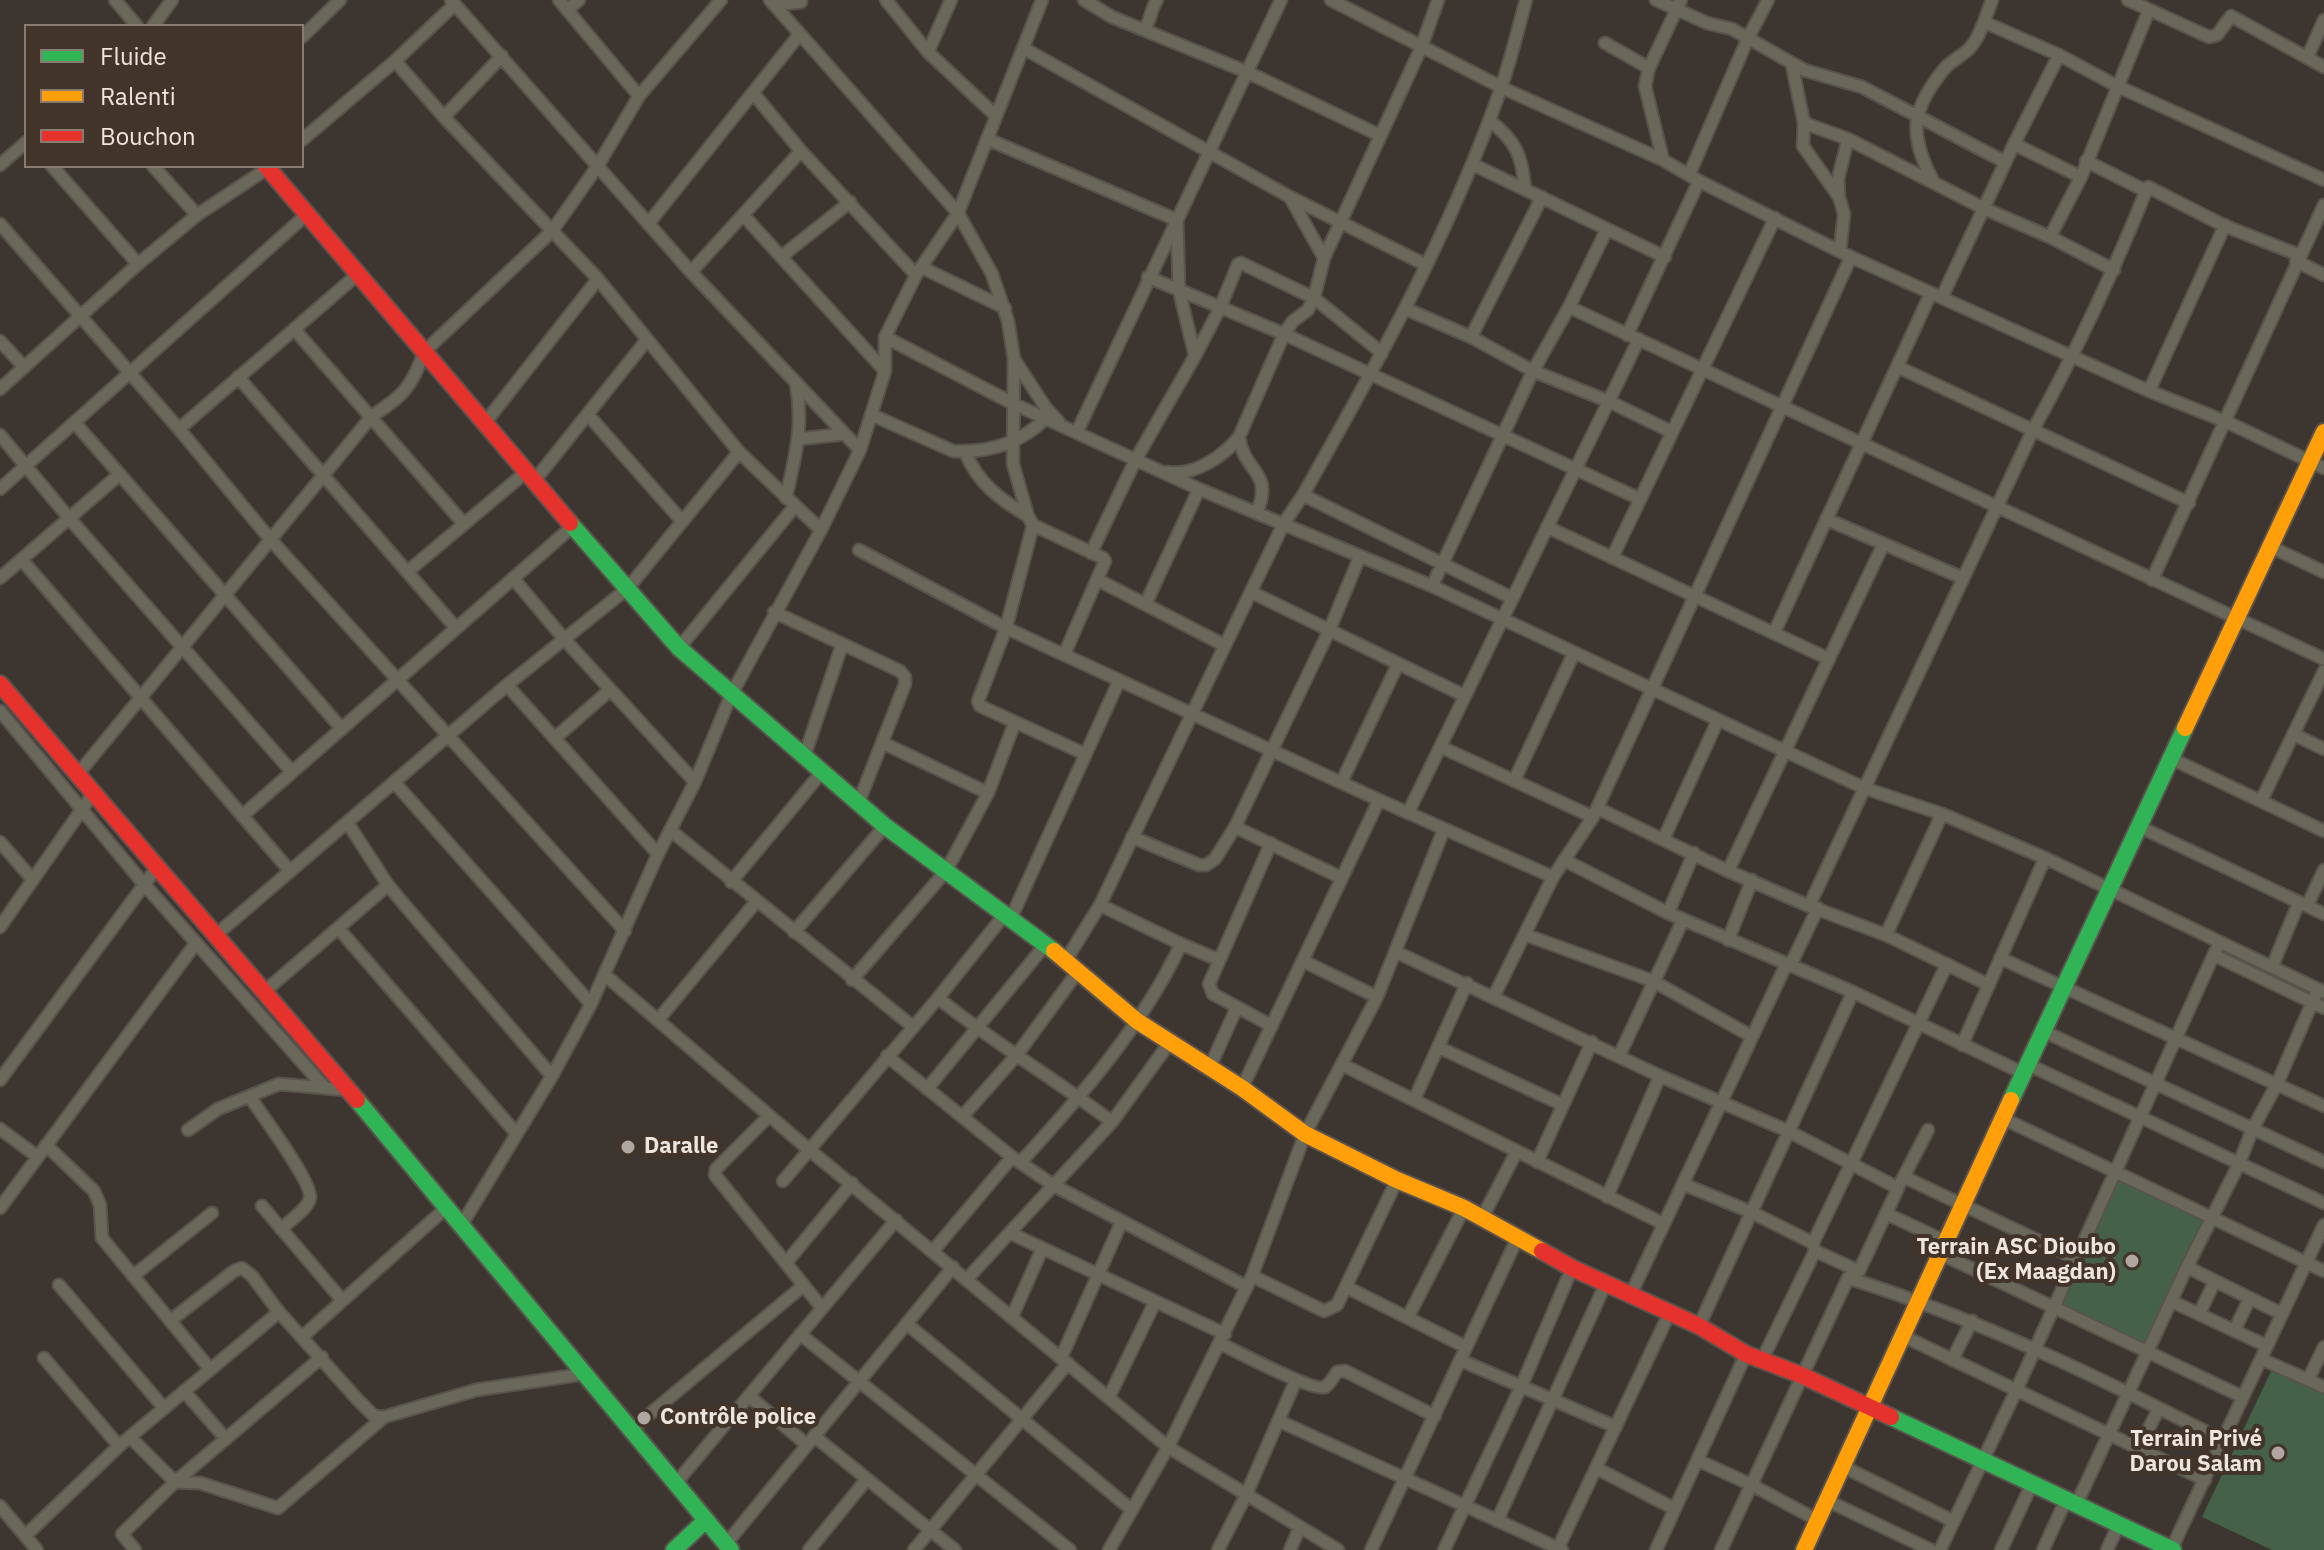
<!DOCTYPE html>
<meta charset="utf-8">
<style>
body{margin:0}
#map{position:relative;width:2324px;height:1550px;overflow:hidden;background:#3d3530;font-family:"IBM Plex Sans",sans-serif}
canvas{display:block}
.legend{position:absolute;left:24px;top:24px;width:280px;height:144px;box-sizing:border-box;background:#43342a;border:2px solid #887b72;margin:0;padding:10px 14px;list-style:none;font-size:24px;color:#efe5df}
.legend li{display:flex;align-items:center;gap:16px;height:40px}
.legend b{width:40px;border:2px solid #887b72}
</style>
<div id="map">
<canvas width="2324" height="1550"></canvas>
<ul class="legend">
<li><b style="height:10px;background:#30b455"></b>Fluide</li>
<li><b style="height:10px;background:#ff9f0a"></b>Ralenti</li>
<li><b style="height:10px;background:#e5322d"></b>Bouchon</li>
</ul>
</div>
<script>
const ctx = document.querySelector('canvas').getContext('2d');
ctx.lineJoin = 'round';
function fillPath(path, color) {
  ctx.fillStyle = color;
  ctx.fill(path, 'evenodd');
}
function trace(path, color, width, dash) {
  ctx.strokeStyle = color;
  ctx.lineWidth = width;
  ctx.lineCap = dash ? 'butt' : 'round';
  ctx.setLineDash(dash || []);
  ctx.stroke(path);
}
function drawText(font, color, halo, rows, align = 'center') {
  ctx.font = font + ' "IBM Plex Sans",sans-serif';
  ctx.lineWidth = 8;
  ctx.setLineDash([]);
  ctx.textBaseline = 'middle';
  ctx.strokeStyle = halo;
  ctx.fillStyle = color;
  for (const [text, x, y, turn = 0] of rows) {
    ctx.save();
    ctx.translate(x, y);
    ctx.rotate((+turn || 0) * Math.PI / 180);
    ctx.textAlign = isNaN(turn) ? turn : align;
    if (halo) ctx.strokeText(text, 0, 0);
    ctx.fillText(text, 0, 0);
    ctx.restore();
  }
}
const green = new Path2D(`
 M2118 1175 2206 1217 2146 1346 2058 1304Z
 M2274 1365 2324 1389V1550H2272L2202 1517Z`);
const street = new Path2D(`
 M115 0 137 26
 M451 0 691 272 860 450
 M559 0 639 96
 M770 0 958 213 992 274 1008 321 1014 359 1013 464 1028 516 1033 525 1103 558 1105 561 1064 655
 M886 0 928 52 996 116
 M1084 0 1112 17 1247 72 1379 135
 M1331 0 1507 90 1663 160 1699 181 1851 257 2149 391 2227 422 2324 468
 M1656 0 1707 23 1732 29 1804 70 1862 87 2005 162
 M2128 0 2209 37 2217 35 2231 16 2324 67
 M774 5 801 2
 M567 10 579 0
 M1984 22 1992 0
 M153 26 172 0
 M1144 29C1152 19 1150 10 1157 0
 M302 37 340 0
 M1605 43 1649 68
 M1023 48 1290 197 1426 265
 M928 52 951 0
 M2308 56 2324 20
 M395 61 444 117 598 279 739 452 821 530
 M1792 65 1804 123 1803 146 1839 197
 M754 94 801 151 916 275
 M444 117 502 56
 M1489 120C1516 141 1522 155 1525 189
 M1804 123 1848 139 1983 208 2050 237 2081 177 2149 10
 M987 139 1177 220 1179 290 1195 356 1136 459 1091 553
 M302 140 395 61 455 4
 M2014 144 2081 177
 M1663 160 1645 86 1649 68 1681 0
 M2086 161 2146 191 2148 187 2225 226 2299 255
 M1472 164 1665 257
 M0 165 26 142
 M52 166 138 264
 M153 166 197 215
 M1689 175 1748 38 1768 0
 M1933 181C1909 135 1910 110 1945 68 1953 59 1967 54 1973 44 1978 38 1981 29 1984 22L2059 55 2117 86 2324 180
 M1290 197 1324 258
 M744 216 885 371
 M0 224 179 429 270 539 625 931
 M648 224 799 35
 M2050 237 2114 270
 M1840 251 1844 214 1839 197 1838 179 1848 139
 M782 256 850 202
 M2296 261 2324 275
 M921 267 1005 308
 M691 272 801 151
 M1148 277 1284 334 1640 499
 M1942 297 2014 144 2059 55
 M1569 307 2324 659
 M1406 309 1471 337 1533 371 1608 401 1672 432
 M294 329 464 524
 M1627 335 1699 181
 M885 337 1014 404 1199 489 1432 586 1864 788 1942 814 2045 858 2324 992
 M1471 337 1542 197
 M0 341 24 367
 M1195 356 1220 308 1238 264 1241 263 1314 298 1382 353
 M1014 359 1046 408 1059 422
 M1898 367 2189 503
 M238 377 456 628
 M0 389 138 264 197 215 271 166
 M2149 391 2225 225
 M872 415 953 451C989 453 1020 444 1046 418
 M589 416 682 521
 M75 423 342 729
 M484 424 598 279
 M179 429 358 274
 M1077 432 1281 0
 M0 435 69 518 292 772
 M799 439 844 434
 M965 452C978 483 999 499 1028 516
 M1167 472C1193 477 1224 456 1239 437
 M535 480 646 341
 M0 489 306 215
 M1303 495 1512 598
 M786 498C795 456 804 427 796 384
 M1257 512C1274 471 1244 473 1239 437L1284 334 1293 321 1308 310 1314 298 1324 258 1421 48 1438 0
 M1826 519 1963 578
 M1033 525 1006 628 978 701 980 706 1085 754
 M1547 527 1829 659
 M2271 547 2324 572
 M859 550 1006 628 1379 800 1553 877
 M1612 558 1775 218
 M22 560 290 871
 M407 572 526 472
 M0 578 120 474
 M513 578 565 640 695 782
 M1098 580 1224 645
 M2152 580 2324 205
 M1432 586 1533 371 1569 307 1607 229
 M1251 592 1465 696
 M1146 603 1199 489
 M774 612 900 671 905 677V684L858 804
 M1774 633 1931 293
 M679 648 795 506
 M507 685 658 854
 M0 711 143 883 325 1088 346 1090
 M2293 734 2324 749
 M555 738 610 690
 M883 743 988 793
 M1441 747 1593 817
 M804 757 842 645
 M2172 759 2324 831
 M78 774 372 416C403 396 412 387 424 352L552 231 597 167 639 96 721 0
 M1342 781 1398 664
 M1514 781 1574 653
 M394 782 591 1004
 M2261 801 2324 671
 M1597 808 1728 871 1809 906 1886 935 1989 985
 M1408 813 1639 339
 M242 816 573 526
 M347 822 388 885 408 909 552 1076
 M1235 827 1342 878
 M2140 827 2324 914
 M670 830 912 1026
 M1132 837 1199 865H1206L1215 859 1235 827 1329 631 1360 556
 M1664 838 1718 720
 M0 842 33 880
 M1271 843 1209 984 1213 994 1272 1026
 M1564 860 1668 913 1853 992 2025 1074
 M1728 871 1883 545
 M731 882 821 773
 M1100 905 1181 944
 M1809 906 2033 430C2076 352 2113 273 2146 191
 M2307 906 2324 870
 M1668 913 1694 853
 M1011 918 1119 681
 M0 927 94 792
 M338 928 516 1133
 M794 932 885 826
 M217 934 507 685 628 588 739 452
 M1526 935 1653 981 1751 1036
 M1886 935 1942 814
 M1728 940 1752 880
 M1396 952 1660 1076 1788 1131 1898 1188 1859 1271 1848 1278 1721 1550
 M2214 955 2324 1008
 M2000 958 2324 1106
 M1066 960 1100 905 1284 523 1303 495C1377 364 1451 232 1501 88 1511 59 1518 29 1526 0
 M1303 961 1377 997
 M1790 966 1818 908
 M2272 967 2299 902
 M605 975 800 1142 1168 1447 1338 1550
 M852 980 946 871 988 793 1015 722
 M265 991 388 885
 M1494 996 1553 877 1593 817 1851 257
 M938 998C994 1043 1055 1079 1112 1122
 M658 1020 756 902
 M2043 1031 2324 1162
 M1962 1045 2045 858
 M1438 1047 1563 1105
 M887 1056 1012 1157 1053 1185 1247 1287
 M1619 1056 1683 920
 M1343 1065 1664 1224
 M2029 1065 2324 1203
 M1209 1069 1237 1007
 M0 1080 158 866
 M1242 1088 1379 800
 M927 1089 1046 944
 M250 1097C261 1114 313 1183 310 1198 308 1209 289 1221 281 1229
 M1414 1100 1467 983
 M769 1116 716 1169 715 1175 822 1308
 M962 1117 1016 1056 1079 970
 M2004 1119 2324 1271
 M0 1129 38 1157
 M188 1130 218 1109 279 1084 325 1088
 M46 1145 94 1191 100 1205 102 1238 210 1369
 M1537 1162 1592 1042
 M1020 1163C1081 1096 1142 1027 1181 944L1219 960
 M1904 1177 2075 1258
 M783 1181 938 998 1005 914
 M1901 1182 1928 1130
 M1683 1184 1751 1212 1813 1243 1815 1251 1859 1271
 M1607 1197 1660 1076
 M262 1206 342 1300
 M0 1208 196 943
 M1887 1214 1947 1242
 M1482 1218 1517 1151
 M462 1224 552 1076 591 1004 658 854 695 782 731 695 821 530 860 450 885 371V337L916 275 958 213 1042 0
 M1010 1233 1225 1334
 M1813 1243 1947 964
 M933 1251 1012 1157
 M1941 1254 2243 1397
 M786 1263 852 1183
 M2187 1267 2282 1314
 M133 1276 212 1213
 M1252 1276 1324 1311 1337 1305 1397 1180
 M1848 1278C1979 1319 2103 1379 2224 1441
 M966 1280 1112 1122 1170 1042
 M59 1285 164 1408
 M1346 1287 1466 1347
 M1630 1296 1786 965
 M2171 1301 2267 1346
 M2199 1314 2215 1281
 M1012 1317 1042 1249
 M1408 1317 1464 1208
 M170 1321 234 1271 242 1268 252 1276 279 1312 358 1400 374 1416 384 1417 476 1390 584 1374
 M907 1324 1132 1510
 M1699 1326 1853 992
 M2234 1331 2250 1298
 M800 1334 1070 1550
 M1903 1336 2205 1480
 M302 1337 447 1207
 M1221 1344C1236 1351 1313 1392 1325 1387 1329 1384 1334 1377 1337 1372L1345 1371 1435 1416
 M44 1358 119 1446
 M1061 1358 1122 1221
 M2261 1359 2324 1387
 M1460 1360 1616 1427
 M1762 1360 1815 1251
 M1952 1360 1972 1321
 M2308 1380 2324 1347
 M184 1391 226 1439
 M749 1396 807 1445
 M1109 1397 1155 1302
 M1279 1421 1562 1550
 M632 1429 804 1285
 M814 1436 955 1550
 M130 1437 175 1482 200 1483 278 1508 384 1417
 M2139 1448 2159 1408
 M1697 1460 1752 1485 1817 1520
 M1842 1466 1953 1521
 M1596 1468 1675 1509
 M676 1483 896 1220
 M1826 1500 1931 1550
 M2076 1505 2187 1267 2239 1164 2252 1130 2277 1084 2318 989
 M0 1506 37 1550
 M1497 1521 1606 1283
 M25 1536 119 1446 279 1312
 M726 1544 953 1267
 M1558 1548 1669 1314
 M135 1550 122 1534 175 1482 322 1357
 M809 1550 867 1479
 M914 1550 1068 1363
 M1109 1550 1168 1447 1252 1276 1305 1134 1377 997 1444 829
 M1218 1550 1246 1495 1296 1380
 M1290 1550 1299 1529
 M1371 1550 1517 1239
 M1444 1550 1521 1387 1572 1268
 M1656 1550 1746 1354
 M1940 1550 2016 1391 2219 943
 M2001 1550 2032 1484
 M2043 1550 2066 1500
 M2107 1550 2119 1524
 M2171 1550 2324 1225`);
const fast = new Path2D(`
 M570 523 679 648 885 826 1054 951
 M357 1100 731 1550
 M2011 1100 2185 728
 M1891 1417 2173 1550
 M674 1550 706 1520`);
const slow = new Path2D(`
 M2185 728 2324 432
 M1054 951 1137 1021 1242 1088 1305 1134 1397 1180 1464 1208 1542 1251
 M1804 1550 2011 1100`);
const jam = new Path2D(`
 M266 166 570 523
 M0 684 357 1100
 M1542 1251 1572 1268 1699 1326 1746 1354 1801 1375 1891 1417`);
const markers = [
 [628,1147,8,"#b1a7a2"],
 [2132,1261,8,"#b1a7a2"],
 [644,1418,8,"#b1a7a2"],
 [2278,1453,8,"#b1a7a2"]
];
const poiNames = [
 ["Daralle",644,1147],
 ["Terrain ASC Dioubo",2116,1248,"right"],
 ["(Ex Maagdan)",2116,1273,"right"],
 ["Contrôle police",660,1418],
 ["Terrain Privé",2262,1440,"right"],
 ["Darou Salam",2262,1465,"right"]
];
fillPath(green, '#456249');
trace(street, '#59524d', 15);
trace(fast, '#59524d', 20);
trace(slow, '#59524d', 20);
trace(jam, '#59524d', 20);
trace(street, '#6a685a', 11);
trace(fast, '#30b455', 16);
trace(slow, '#ff9f0a', 16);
trace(jam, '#e5322d', 16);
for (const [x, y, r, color] of markers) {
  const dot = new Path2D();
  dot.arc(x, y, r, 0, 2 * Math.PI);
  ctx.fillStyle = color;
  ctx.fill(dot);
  trace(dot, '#43342a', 3);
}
drawText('bold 22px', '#efe5df', '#43342a', poiNames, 'left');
</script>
